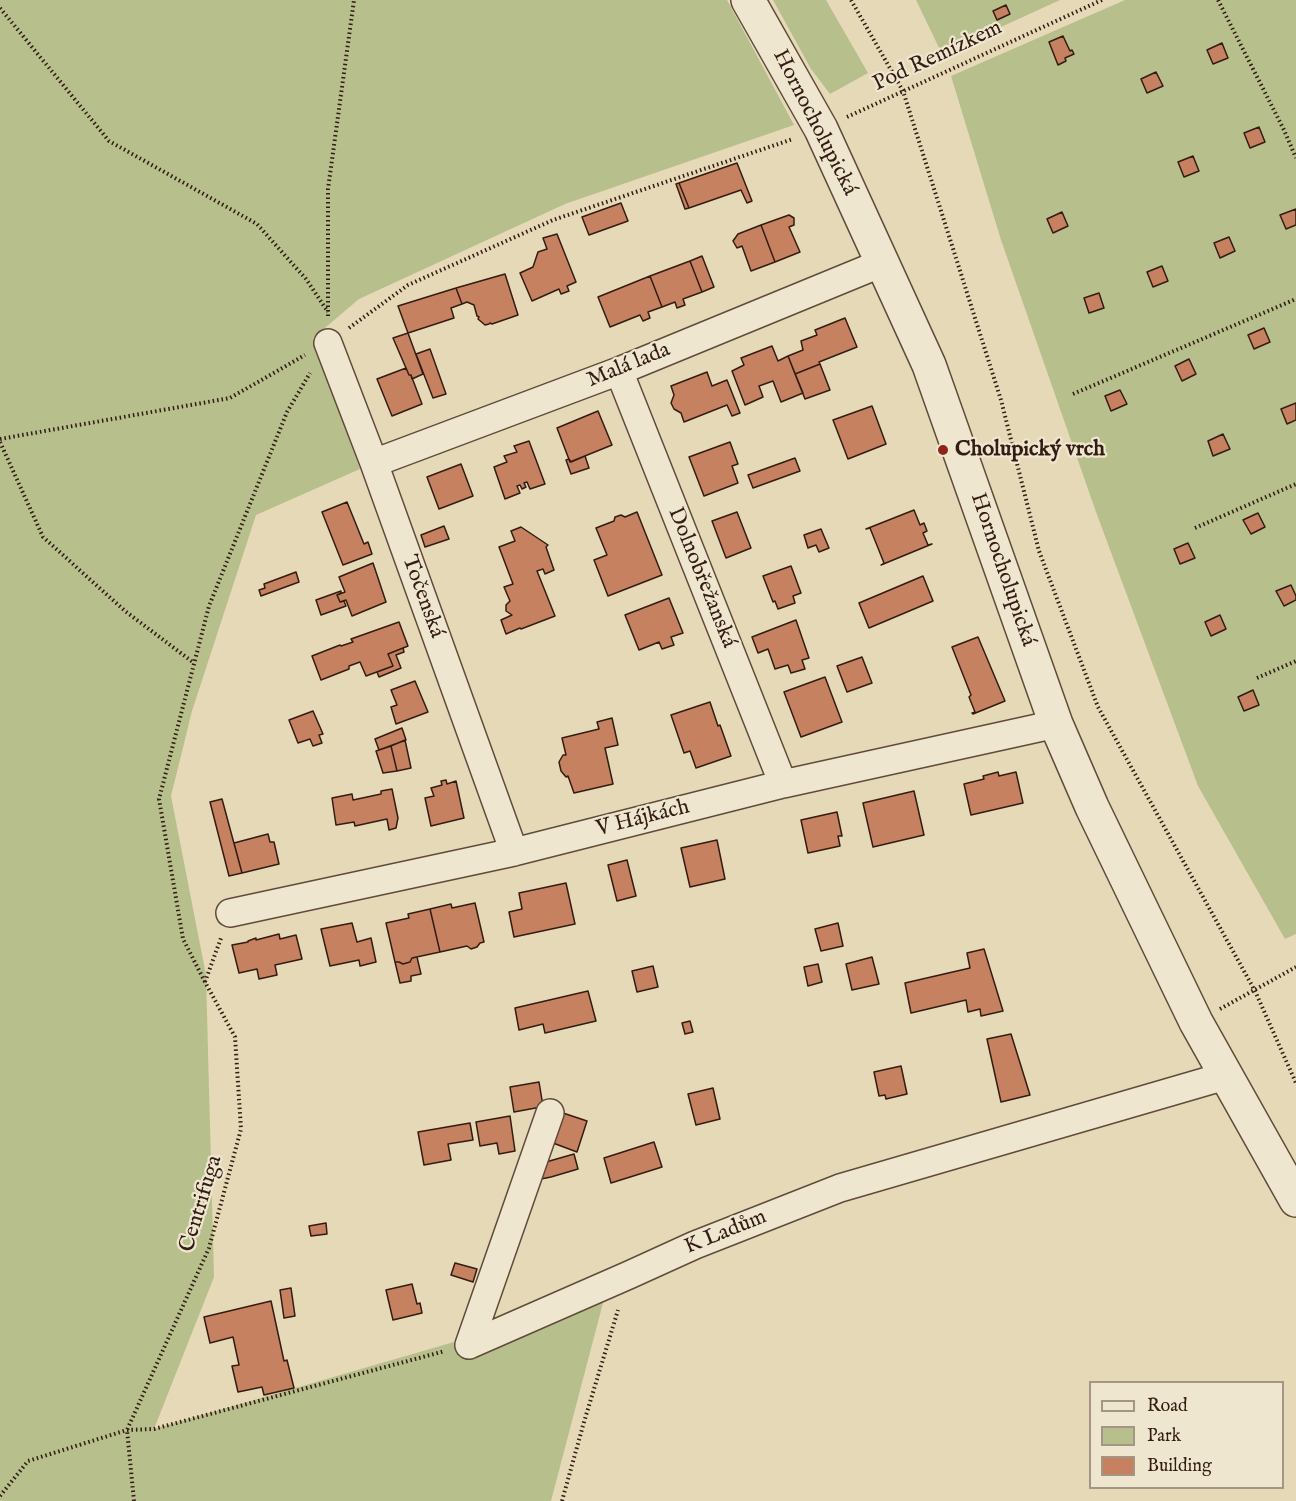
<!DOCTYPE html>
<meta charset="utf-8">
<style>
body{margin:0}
#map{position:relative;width:1296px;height:1501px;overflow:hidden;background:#e6d9b7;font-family:"IM FELL English",serif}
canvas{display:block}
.legend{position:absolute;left:1089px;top:1381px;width:195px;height:108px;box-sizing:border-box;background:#efe6d0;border:2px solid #a49584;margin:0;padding:8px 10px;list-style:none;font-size:18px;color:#331c12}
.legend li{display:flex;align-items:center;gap:12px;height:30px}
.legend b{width:30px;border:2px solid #a49584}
</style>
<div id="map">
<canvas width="1296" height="1501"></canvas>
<ul class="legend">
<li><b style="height:8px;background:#efe6d0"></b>Road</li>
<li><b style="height:16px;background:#b7bf8d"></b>Park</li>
<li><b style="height:16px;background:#c68160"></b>Building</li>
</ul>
</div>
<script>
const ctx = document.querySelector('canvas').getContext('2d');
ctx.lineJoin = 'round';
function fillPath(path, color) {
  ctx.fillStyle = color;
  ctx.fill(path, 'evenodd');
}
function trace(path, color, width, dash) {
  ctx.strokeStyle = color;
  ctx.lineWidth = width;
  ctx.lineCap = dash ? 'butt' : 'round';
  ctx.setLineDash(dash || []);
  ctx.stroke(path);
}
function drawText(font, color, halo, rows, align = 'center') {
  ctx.font = font + ' "IM FELL English",serif';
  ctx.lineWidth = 4.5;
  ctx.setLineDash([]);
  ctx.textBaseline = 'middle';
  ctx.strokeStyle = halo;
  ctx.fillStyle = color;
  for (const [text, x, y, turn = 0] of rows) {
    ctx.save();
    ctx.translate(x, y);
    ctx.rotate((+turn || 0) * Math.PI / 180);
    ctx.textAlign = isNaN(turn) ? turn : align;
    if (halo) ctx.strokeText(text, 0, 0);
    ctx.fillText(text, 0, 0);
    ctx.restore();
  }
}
const green = new Path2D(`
 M0 0H727L794 125 565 204 359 299 313 338 360 469 256 515 192 711 171 796 206 975 214 1277 154 1429 454 1342 465 1357 604 1299 551 1501H0Z
 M773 0H826L868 73 830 94 811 69Z
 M916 0H1060L942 54Z
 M1125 0H1296V934L1285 939 1198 786 1096 512 1001 240 951 76Z`);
const building = new Path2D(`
 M1006 5 1010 14 997 20 993 11Z
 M1063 36 1070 51 1072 50 1074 54 1065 58 1066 61 1058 65 1049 42Z
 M1222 43 1228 58 1213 64 1207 50Z
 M1156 72 1163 86 1147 93 1141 79Z
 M1259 127 1265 142 1250 148 1244 133Z
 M1193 156 1199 171 1184 177 1178 162Z
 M737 163 752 201 747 203 741 190 689 208 679 183Z
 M679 183 689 208 685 209 676 184Z
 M621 203 628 221 589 235 582 217Z
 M1296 209V225L1286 229 1280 215Z
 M1062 212 1068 226 1053 233 1047 219Z
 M789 215 794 218V225L789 227 800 252 775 262 761 225Z
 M761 225 775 262 751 271 742 246 737 248 733 241 738 234Z
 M557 234 576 282 567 286 569 291 561 294 559 289 532 301 520 273 533 267 538 252 547 249 543 238Z
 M1229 237 1235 251 1220 258 1214 243Z
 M702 256 714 287 702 292 690 261Z
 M690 261 702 292 683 299 685 305 677 308 675 302 662 307 650 276Z
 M1162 266 1168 281 1153 287 1147 272Z
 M505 274 518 315 492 324 490 323 489 324 485 325 478 319 479 317 477 316 474 305 467 302 462 304 456 288Z
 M650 276 662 307 648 312 650 318 643 321 640 315 610 327 598 297Z
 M456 288 462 304 451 308 454 318 408 333 398 306Z
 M1099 293 1104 308 1089 313 1084 298Z
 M845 318 857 347 819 362 820 364 795 374 788 356 803 350 801 341 817 335 815 330Z
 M1264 328 1270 342 1254 349 1248 335Z
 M408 333 423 374 412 379 411 375H409L393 338Z
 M772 346 778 361 788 356 803 393 781 402 773 381 759 386 763 397 745 405 732 371 744 365 741 358Z
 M430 349 446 394 433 398 416 354Z
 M1189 359 1196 374 1182 381 1175 366Z
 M820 364 830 390 805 399 795 374Z
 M406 368 409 375H411L422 404 392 416 377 379Z
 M707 372 712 386 727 380 740 413 732 416 727 405 684 422 681 413 674 409 671 403 674 395 671 386Z
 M1120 390 1127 404 1111 411 1105 396Z
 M1296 403V420L1287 424 1281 409Z
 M872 406 886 444 848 459 833 420Z
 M598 411 612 445 570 462 557 428Z
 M1223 434 1230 449 1213 456 1208 441Z
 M529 441 545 484 530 489 527 482 524 483 526 487 522 489 520 485 517 486 520 493 505 499 494 467 507 462 504 456 517 452 514 446Z
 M730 442 738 464 732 466 738 483 704 496 689 457Z
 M585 456 589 468 571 474 566 460 569 459 571 462Z
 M795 458 800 471 753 488 748 475Z
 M461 464 473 496 439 509 427 477Z
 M347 502 364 544 368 542 372 554 343 565 322 512Z
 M914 510 920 525 924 523 927 531 923 533 928 545 932 544 881 565 884 563 870 528 866 529Z
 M637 512 662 575 608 596 594 560 607 555 596 528 614 521 615 517 621 515 625 517Z
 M737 512 751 548 726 558 712 521Z
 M1258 513 1265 527 1251 534 1243 520Z
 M444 526 449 539 425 547 421 535Z
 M521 527 548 545 546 547 554 570 545 574 543 569 537 571 555 616 521 629 520 628 506 634 501 620 512 615 506 611V605L510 601 504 587 513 584 499 547 515 541 511 531Z
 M821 529 829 548 819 552 816 545 808 548 804 535Z
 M1188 543 1195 558 1180 564 1174 549Z
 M373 563 386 602 352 616 346 600 340 602 337 595 345 592 339 577Z
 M791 566 801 593 793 596 795 603 778 609 775 601 773 602 763 576Z
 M296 572 299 582 261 596 259 590 265 588 264 584Z
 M923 576 933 601 869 628 859 603Z
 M1291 585 1296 596V600L1284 606 1276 591Z
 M341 591V593L337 595 340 602 344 601 346 606 321 615 316 600Z
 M669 598 683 633 671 637 674 645 662 649 659 642 639 650 625 615Z
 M1220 615 1226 629 1211 636 1205 622Z
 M796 620 809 658 802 660 805 669 791 673 788 665 775 669 768 649 758 653 752 637Z
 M399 622 408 646 388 654 393 666 366 676 360 662 349 666V669L321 680 312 656 340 645 341 646 353 642 351 639Z
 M978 637 1005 701 973 714 972 713 975 712 969 697 971 695 952 647Z
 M403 648 404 652 396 655 401 668 379 677 377 672 393 666 388 654Z
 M862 657 872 683 847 692 837 666Z
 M825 677 842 722 801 737 784 692Z
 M415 681 428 712 396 724 391 707 397 705 391 690Z
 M1253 690 1259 705 1244 711 1238 697Z
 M710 702 718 726 720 725 731 756 696 768 690 751 684 753 671 715Z
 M313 711 323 734 319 735 322 743 313 746 310 739 298 743 289 720Z
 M612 718 618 745 605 748 613 784 574 793 568 776 566 777 561 771 559 762 563 755H566L562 738 599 729 597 722Z
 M402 728 406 740 379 750 375 739Z
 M405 740 411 768 397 771 391 746Z
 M391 746 397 771 383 773 376 751Z
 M998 772 999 776 1016 772 1023 803 971 815 964 784 984 779 983 776Z
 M446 780 447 784 456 781 464 818 431 826 425 798 434 796 431 788 442 785 441 781Z
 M392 789 398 818 396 828 389 830 387 819 355 826 354 822 336 825 332 798 352 794 353 800 381 794V791Z
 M914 791 924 835 873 847 863 803Z
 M222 799 242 873 229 876 210 802Z
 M837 812 842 836H838L840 846 808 853 801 820Z
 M268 834 270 842H274L279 864 242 873 234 843Z
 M717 840 725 879 690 887 681 848Z
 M627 860 636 896 617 901 608 865Z
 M566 883 575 924 514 937 509 912 522 909 519 893Z
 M475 903 484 942 480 943 477 947 471 949 467 946 440 952 430 909 451 904 452 908Z
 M430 909 440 952 412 958 410 962 403 964 399 962H395L386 923 409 918 408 914Z
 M352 923 357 942 371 938 376 962 360 966 359 960 330 966 321 929Z
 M838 923 843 946 821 951 815 929Z
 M279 934 280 939 296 935 302 959 275 965 277 975 259 979 257 969 239 973 232 945 248 942V941L256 938V940Z
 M984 949 1003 1011 981 1016 980 1009 968 1012 966 1000 911 1013 905 983 970 968 967 953Z
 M417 957 421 974 411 976V981L400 983 395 962H399L403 964 410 962 412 958Z
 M872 957 879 984 852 990 846 964Z
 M818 964 822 982 808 986 804 967Z
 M653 966 658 987 637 992 632 971Z
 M588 991 596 1021 545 1033 543 1024 519 1030 515 1008Z
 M690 1021 693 1032 685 1034 682 1023Z
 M1011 1034 1030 1095 1001 1102 987 1039Z
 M901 1066 907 1094 886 1099 885 1095 879 1096 874 1072Z
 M539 1082 542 1100 541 1107 514 1112 510 1087Z
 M713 1088 720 1119 696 1125 688 1094Z
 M563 1113 587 1121 577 1152 553 1143Z
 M510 1116 515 1151 499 1154 497 1143 480 1146 476 1122Z
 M470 1123 473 1140 448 1144 451 1160 424 1165 418 1132Z
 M654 1142 662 1167 611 1183 604 1158Z
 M574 1154 578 1169 551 1177 541 1179 546 1162Z
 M326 1223 327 1234 311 1236 309 1226Z
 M455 1263 477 1269 473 1282 451 1275Z
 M412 1284 417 1304 420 1303 422 1313 393 1320 386 1290Z
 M291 1288 295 1316 284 1318 280 1290Z
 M271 1301 284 1361 287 1360 294 1388 264 1395 262 1387 238 1392 232 1366 239 1365 233 1337 210 1343 204 1317Z`);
const path = new Path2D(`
 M851 0 903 91 1001 400 1039 551 1098 707 1255 991 1296 1083
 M1218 0 1284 130 1296 158
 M0 8 109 141 257 224 306 279 328 312
 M847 117 1102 0
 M328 316V189L354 0
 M349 328 408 285 553 220 793 139
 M1073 394 1296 299
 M0 439 230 398 305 355
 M0 442 43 537 125 611 194 663
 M1195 528 1296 484
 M1257 678 1296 661
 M205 982 183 939 159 799 209 606 287 412 310 373
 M1220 1009 1296 967
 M0 1496 28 1461 127 1430 154 1429 445 1351
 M134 1501 127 1430 209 1248 241 1129 235 1037 205 982 221 938
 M562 1501 584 1422 618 1310`);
const minor = new Path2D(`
 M328 343 374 463 514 852
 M619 371 783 784
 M374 463 619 371 882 263
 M230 913 514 852 783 784 1056 724
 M469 1345 629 1275 695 1245 840 1188 1225 1076
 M469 1345 550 1113`);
const tertiary = new Path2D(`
 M748 0 821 129 929 365 1056 724 1092 807 1196 1022 1296 1200`);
const markers = [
 [943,450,6,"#8f2418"]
];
const streetNames = [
 ["Pod Remízkem",938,57,-25],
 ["Hornocholupická",814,123,63],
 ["Malá lada",629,366,-22],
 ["Hornocholupická",1002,570,71],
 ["Dolnobřežanská",701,578,68],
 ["Točenská",422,597,70],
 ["V Hájkách",643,819,-14],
 ["Centrifuga",202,1204,-73],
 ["K Ladům",726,1233,-22]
];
const poiNames = [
 ["Cholupický vrch",955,450]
];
fillPath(green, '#b7bf8d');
fillPath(building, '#c68160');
trace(building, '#331c12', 1.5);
trace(minor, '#604b3b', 30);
trace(tertiary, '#604b3b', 36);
trace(path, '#331c12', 4, [1.5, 3]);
trace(minor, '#efe6d0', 27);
trace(tertiary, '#efe6d0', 33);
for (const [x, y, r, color] of markers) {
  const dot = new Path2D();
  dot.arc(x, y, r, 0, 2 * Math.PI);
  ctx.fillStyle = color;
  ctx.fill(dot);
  trace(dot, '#efe6d0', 2);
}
drawText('22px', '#331c12', '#efe6d0', streetNames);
drawText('bold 22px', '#331c12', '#efe6d0', poiNames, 'left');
</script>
